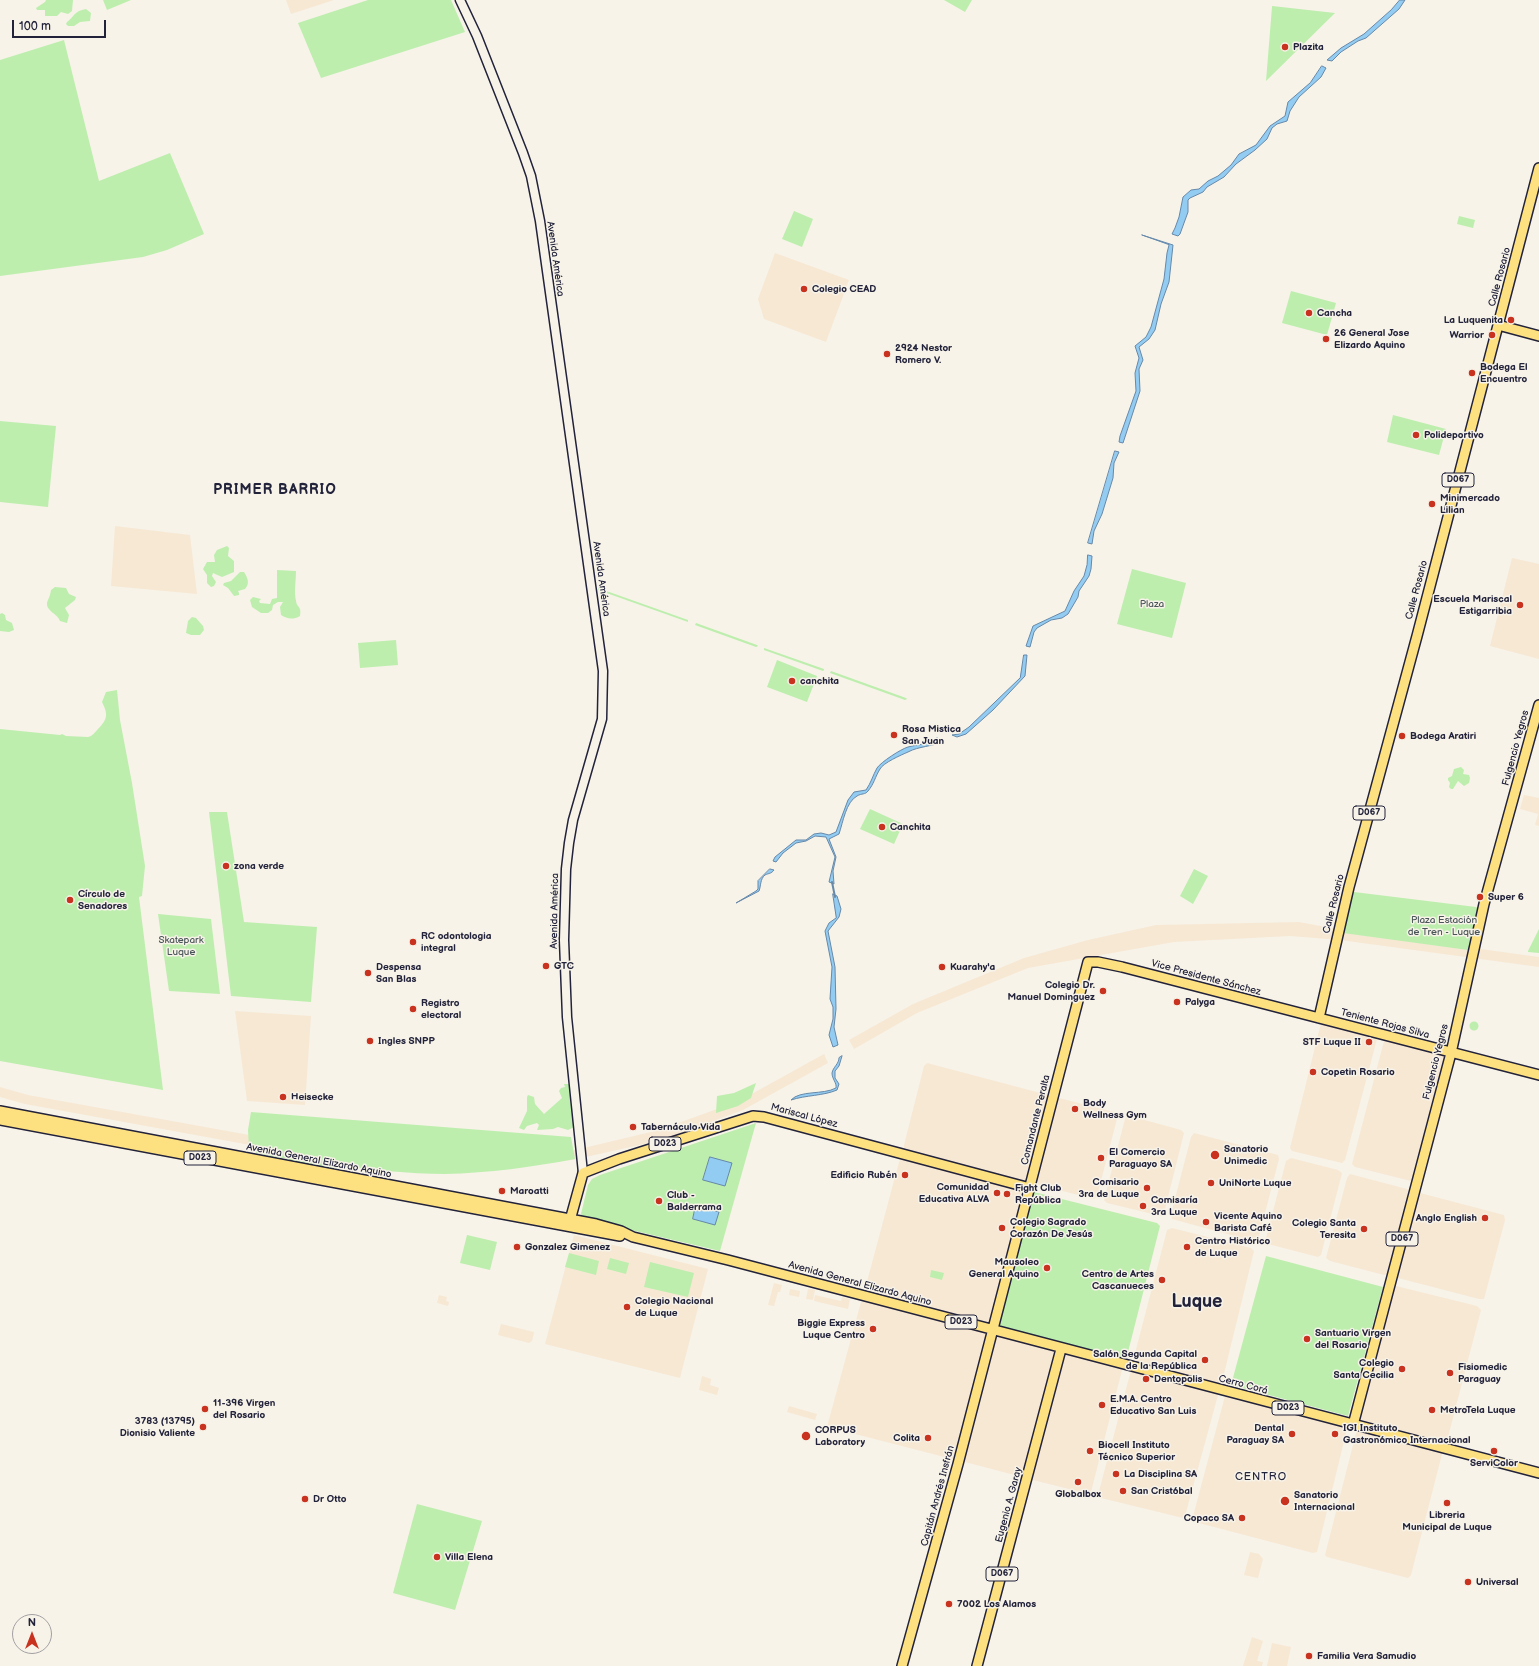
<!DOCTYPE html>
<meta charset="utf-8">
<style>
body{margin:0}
#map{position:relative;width:1539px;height:1666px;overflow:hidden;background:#f7f3e8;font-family:"Balsamiq Sans",sans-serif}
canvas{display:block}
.north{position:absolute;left:12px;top:1614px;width:40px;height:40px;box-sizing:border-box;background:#f7f3e8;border:1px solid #a29fa3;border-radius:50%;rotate:0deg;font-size:11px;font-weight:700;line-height:16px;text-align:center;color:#22223b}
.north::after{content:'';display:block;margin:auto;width:14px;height:18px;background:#c8321e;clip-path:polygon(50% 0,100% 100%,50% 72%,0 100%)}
.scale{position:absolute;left:12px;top:20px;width:94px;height:18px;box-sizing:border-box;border:2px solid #22223b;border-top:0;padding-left:5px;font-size:12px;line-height:14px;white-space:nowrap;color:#22223b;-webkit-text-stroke:3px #f7f3e8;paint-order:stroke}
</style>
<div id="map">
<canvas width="1539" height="1666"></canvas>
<div class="north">N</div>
<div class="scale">100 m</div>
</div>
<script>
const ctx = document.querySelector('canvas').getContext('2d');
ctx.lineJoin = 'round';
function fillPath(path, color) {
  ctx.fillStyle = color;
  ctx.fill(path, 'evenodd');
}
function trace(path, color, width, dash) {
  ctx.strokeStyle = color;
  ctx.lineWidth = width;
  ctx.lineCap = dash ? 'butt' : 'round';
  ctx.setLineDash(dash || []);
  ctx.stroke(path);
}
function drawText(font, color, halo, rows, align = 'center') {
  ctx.font = font + ' "Balsamiq Sans",sans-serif';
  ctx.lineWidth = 3;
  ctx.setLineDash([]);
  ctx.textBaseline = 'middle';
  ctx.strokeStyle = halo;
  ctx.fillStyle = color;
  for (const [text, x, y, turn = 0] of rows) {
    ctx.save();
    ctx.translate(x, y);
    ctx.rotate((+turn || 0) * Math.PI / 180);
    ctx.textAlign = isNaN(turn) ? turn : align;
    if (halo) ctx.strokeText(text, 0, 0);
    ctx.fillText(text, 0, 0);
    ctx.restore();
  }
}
const built = new Path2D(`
 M286 0H334L291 14Z
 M775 253 849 280 826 342 764 319 758 299Z
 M115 526 190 535 197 594 111 586Z
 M1512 558 1539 564V659L1490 646Z
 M1524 795 1539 798V826L1535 825 1538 814 1520 809Z
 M1299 922 1342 930 1539 957V967L1340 940 1290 936 1174 942 1028 968 917 1013 854 1049 849 1040 913 1004 1024 958 1088 940 1156 925Z
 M235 1011 311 1016 305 1105 247 1101Z
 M1325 1024 1374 1037 1377 1039 1345 1160 1342 1163 1292 1151 1290 1148 1320 1027 1321 1025Z
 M1384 1041H1388L1443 1055 1446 1058 1413 1180 1411 1181 1355 1167 1352 1164Z
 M824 1054 828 1063 743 1110 662 1140 572 1160 503 1167 349 1163 25 1104 0 1097V1087L28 1095 349 1153 571 1151 659 1130 739 1101Z
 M927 1063 1048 1095 1049 1097 1027 1180 1024 1181 904 1148V1145L924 1066Z
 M1059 1098 1114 1112 1118 1115 1097 1196 1094 1199 1039 1185 1036 1182 1057 1099Z
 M1130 1116 1181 1130 1184 1133 1164 1213 1161 1216 1107 1203 1104 1200 1125 1119 1126 1117Z
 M1194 1133 1278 1155 1279 1159 1258 1240 1253 1241 1172 1219 1171 1214 1191 1137Z
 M902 1158 1025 1191 990 1324 866 1292 865 1289 899 1162Z
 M1291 1158 1338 1170 1342 1173 1321 1255 1318 1257 1268 1244 1265 1242 1286 1161Z
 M1350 1174 1407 1189 1410 1192 1389 1274 1384 1275 1330 1261 1326 1258 1347 1178Z
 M1420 1193 1504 1215 1505 1220 1484 1299H1479L1398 1278 1397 1276 1418 1194Z
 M1172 1228 1251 1248 1254 1251 1222 1382 1219 1385 1134 1363 1133 1361 1167 1230Z
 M574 1235 708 1269 680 1378 545 1344Z
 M774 1283 782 1285 780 1292H778L774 1306 768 1305Z
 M1396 1286 1477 1306 1481 1310 1447 1441 1444 1444 1360 1422 1359 1420 1393 1289Z
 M790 1289 800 1291 799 1297 789 1295Z
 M808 1289 815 1290 813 1300 806 1299Z
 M439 1295 447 1297 446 1301 449 1302 448 1306 437 1303Z
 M815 1295 841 1301 842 1297 850 1299 848 1309 814 1301Z
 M866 1300 985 1332 988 1335 955 1458 952 1459 828 1427V1423L861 1302Z
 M501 1324 534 1332 532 1341 529 1343 498 1335Z
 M995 1336H999L1053 1350 1056 1354 1025 1474 1022 1477 965 1462 963 1460Z
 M1065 1353 1119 1367 1122 1370 1091 1492 1089 1494 1033 1480 1031 1478Z
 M1134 1371 1214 1392 1218 1395 1185 1516 1183 1518 1101 1498 1098 1495 1130 1374 1131 1372Z
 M702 1376 711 1379 710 1385 719 1388 717 1395 699 1390Z
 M1225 1396 1345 1426 1347 1429 1317 1552 1313 1553 1195 1522 1192 1520Z
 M789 1406 817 1414 815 1420 787 1412Z
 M1358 1430 1442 1452V1454L1411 1575 1408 1578 1327 1557 1325 1555 1356 1433Z
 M1250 1552 1259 1554 1263 1559 1258 1578 1244 1575Z
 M1252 1637 1263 1641 1257 1661 1263 1662 1262 1666H1243Z
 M1272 1643 1291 1647 1287 1666H1267Z`);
const green = new Path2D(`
 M46 0H73L72 11 68 14 61 12 57 16H45V10H37L36 8 45 2Z
 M103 0H131L107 10Z
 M368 0H451L465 32 321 78 298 23Z
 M944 0H972L965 12Z
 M1272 6 1335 13 1266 81 1272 7Z
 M86 9 91 13 90 21 80 22 74 26H68L66 24 67 22C75 16 74 11 86 9Z
 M64 40 99 181 170 153 204 234 167 250 143 257 0 276V60Z
 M794 211 813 219 802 247 782 239Z
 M1459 216 1475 220 1473 228 1457 224Z
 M1291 291 1336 303 1327 335 1282 323Z
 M1393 415 1446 429 1439 455 1387 442Z
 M0 421 56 426 48 507 0 502Z
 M227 546 229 548 228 556 234 561V572L222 577 213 573 212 576 216 582 214 586 211 587 207 583V575L203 569 207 562H215L214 555 217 550Z
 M1132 569 1186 583 1172 638 1117 624Z
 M277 570 296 571C296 580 294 592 296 601 297 608 302 606 300 616 293 620 287 619 281 615L280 607 283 602H278L273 605 272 610 268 613H261L252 607 250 600 253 597 261 599 259 601 260 603 270 604 272 599 277 598Z
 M240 572H244C248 578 250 584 245 589L238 591 239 593V595L234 596 228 588 223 585 224 583 231 581Z
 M55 587 66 588 69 594 76 597 75 600 65 608 69 615 67 623 60 621C58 614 46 611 47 603 48 599 50 597 51 590Z
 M598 588 688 620V622L598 590Z
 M2 613 5 615 6 620 12 623 14 630 9 632 0 631V614Z
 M192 617 196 618 203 626 204 630 200 635H191L186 633 188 621Z
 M696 623 757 645 758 646 756 647 695 625Z
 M396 640 398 665 360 668 358 643Z
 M764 648 824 669V670L823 671 764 650Z
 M777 660 817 676 807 702 767 687Z
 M831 671 906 698 907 699 905 700 830 673Z
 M117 690 120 720 132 783 145 866 142 896 139 897 163 1090 0 1061V729L60 735 62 734 66 736 88 737C93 736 95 732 98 729 108 719 108 714 102 702L106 692Z
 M1461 767 1464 770 1463 774 1469 775 1470 778 1469 783 1464 786 1458 781 1453 789H1451L1449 787 1450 783 1448 780V778L1452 776 1454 769Z
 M870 809 903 824 894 844 860 829Z
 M209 812H227L244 922 317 927 311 1002 231 996Z
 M1194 869 1208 876 1193 904 1180 896Z
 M1354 892 1476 907 1479 909V912L1470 946 1468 950 1343 933 1344 930H1342L1352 894Z
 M158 914 211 919 220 994 169 991Z
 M1539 929V953L1528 952V951Z
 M1469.5 1026a4.5 4.5 0 1 1 9 0a4.5 4.5 0 1 1-9 0Z
 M756 1083 751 1098 738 1106 716 1113 717 1096 734 1093Z
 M564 1084H570L576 1126 568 1130 558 1127 553 1129 537 1130 539 1125 537 1123 527 1126 524 1130 519 1128 527 1111V1097L528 1095 534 1097 535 1104 544 1114 562 1098 559 1091 561 1088 565 1087Z
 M251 1112 571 1137 575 1159C532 1167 489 1173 445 1174 408 1174 372 1169 335 1166L338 1171 290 1163 285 1158H283L279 1162 271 1156 256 1153V1149L249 1148 248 1130Z
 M756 1123 720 1251 580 1218 588 1185 592 1179 600 1175Z
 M1034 1192 1157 1223 1160 1226 1127 1356 1123 1360 999 1327 1033 1193Z
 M467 1235 497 1242 490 1270 460 1263Z
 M569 1253 599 1261 596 1275 565 1267Z
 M1266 1256 1383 1287 1348 1416 1231 1385Z
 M610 1258 629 1263 626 1274 607 1269Z
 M650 1262 694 1273 688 1297 644 1287Z
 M931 1270 944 1273 942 1280 930 1277Z
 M417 1504 482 1521 455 1610 393 1593Z`);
const water = new Path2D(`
 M1400 0H1405L1399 9 1366 38 1358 41 1341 52 1332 61 1327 60 1341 48 1364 34 1391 10Z
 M1322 66 1326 68 1321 77 1299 97 1290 111 1287 121 1277 124 1272 128 1267 139 1255 150 1236 164 1224 177 1207 187 1203 192 1190 198 1188 200V212L1180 234 1178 236 1172 234 1175 228 1179 217 1183 197 1191 190 1199 189 1208 181 1218 176 1231 165 1239 154 1256 145 1270 126 1285 116 1288 102 1310 83Z
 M1142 235 1173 245 1169 282 1161 304 1155 330 1149 339 1139 347 1143 360 1139 369 1140 391 1123 443 1119 442 1120 436 1136 391 1135 373 1139 358 1135 346 1146 337 1151 327 1164 279 1167 253 1169 245Z
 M1115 451 1119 452 1114 463 1113 478 1102 514 1094 531 1092 544 1088 543Z
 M1088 555 1092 556 1091 569 1089 576 1079 591 1078 597 1068 614 1062 618 1051 620 1037 628 1034 632 1030 647 1026 646 1033 626 1065 611 1074 591 1084 576 1087 565Z
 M1024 655H1027L1025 676 993 710 966 734 957 737 952 735 959 734 969 727 1020 678Z
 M937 738 943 741C932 747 919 746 908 752 901 755 883 763 880 769 875 777 874 784 868 791 865 795 862 793 857 796 846 802 843 822 839 834L829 839 836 857 833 871 834 884 829 882 835 857 826 837 815 836 806 841 796 843 783 853 776 862 773 861 775 857 796 840H806L814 834 821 833 829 835 836 832 848 800 854 792 866 790C871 783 873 775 877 768 881 762 901 749 908 747 920 744 926 745 937 738Z
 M770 869 774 870C771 874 769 873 765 875 760 879 761 886 759 891L736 903 756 891 758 889V881Z
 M833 894 837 896 841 909 839 917 828 931 835 967 836 1009 834 1027 838 1045 833 1047 829 1035 833 1019V1007L830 999 832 967 825 931 829 923 836 918Z
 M842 1056 839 1066 835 1071V1078L839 1084 837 1090C823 1096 806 1095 791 1100 800 1090 823 1095 836 1088 837 1083 832 1079 832 1073 833 1067 839 1064 839 1058Z
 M710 1157 732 1163 725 1186 703 1180Z
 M696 1205 719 1212 715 1225 693 1219Z`);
const stream = new Path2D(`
 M832 882 835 897`);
const secondary = new Path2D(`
 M460 0 477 36 523 153 531 176 540 221 603 671 602 719 573 820 569 843 566 869 564 940 567 1017 583 1173`);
const primary = new Path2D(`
 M1498 325 1539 336
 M1319 1018 1349 887 1417 636 1539 168
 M0 1111 596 1224 621 1231 633 1237 728 1260 1539 1473
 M0 1120 620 1236
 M569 1224 583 1173 619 1159 753 1116 764 1117 1030 1188
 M1353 1425 1451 1053 1484 904 1539 705
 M902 1666 958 1464 1088 962H1098L1122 967 1539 1075
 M977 1666 1061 1349`);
const markers = [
 [1285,47,4,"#c8321e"],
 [804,289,4,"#c8321e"],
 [1309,313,4,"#c8321e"],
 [1511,320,4,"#c8321e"],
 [1492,335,4,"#c8321e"],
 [1326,339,4,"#c8321e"],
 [887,354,4,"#c8321e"],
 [1472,373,4,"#c8321e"],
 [1416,435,4,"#c8321e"],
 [1432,504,4,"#c8321e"],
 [1520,605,4,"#c8321e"],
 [792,681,4,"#c8321e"],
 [894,735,4,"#c8321e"],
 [1402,736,4,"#c8321e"],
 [882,827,4,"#c8321e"],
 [226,866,4,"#c8321e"],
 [1480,897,4,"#c8321e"],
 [70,900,4,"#c8321e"],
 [413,942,4,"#c8321e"],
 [546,966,4,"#c8321e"],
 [942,967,4,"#c8321e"],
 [368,973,4,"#c8321e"],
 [1103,991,4,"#c8321e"],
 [1177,1002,4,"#c8321e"],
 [413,1009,4,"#c8321e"],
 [370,1041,4,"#c8321e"],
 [1369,1042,4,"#c8321e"],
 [1313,1072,4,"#c8321e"],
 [283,1097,4,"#c8321e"],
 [1075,1109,4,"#c8321e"],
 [633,1127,4,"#c8321e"],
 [1215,1155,5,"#c8321e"],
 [1101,1158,4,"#c8321e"],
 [905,1175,4,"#c8321e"],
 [1211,1183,4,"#c8321e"],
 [1147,1188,4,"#c8321e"],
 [502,1191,4,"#c8321e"],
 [997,1193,4,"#c8321e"],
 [1007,1194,4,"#c8321e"],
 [659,1201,4,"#c8321e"],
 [1143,1206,4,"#c8321e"],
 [1485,1218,4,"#c8321e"],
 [1206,1222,4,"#c8321e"],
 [1002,1228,4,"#c8321e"],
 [1364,1229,4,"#c8321e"],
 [517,1247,4,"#c8321e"],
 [1187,1247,4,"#c8321e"],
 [1047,1268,4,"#c8321e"],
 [1162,1280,4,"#c8321e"],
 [627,1307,4,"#c8321e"],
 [873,1329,4,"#c8321e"],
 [1307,1339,4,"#c8321e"],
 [1205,1360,4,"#c8321e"],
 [1402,1369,4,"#c8321e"],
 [1450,1373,4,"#c8321e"],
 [1146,1379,4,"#c8321e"],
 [1102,1405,4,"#c8321e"],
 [205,1409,4,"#c8321e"],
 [1432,1410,4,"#c8321e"],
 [203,1427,4,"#c8321e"],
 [1292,1434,4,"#c8321e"],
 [1335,1434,4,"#c8321e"],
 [806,1436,5,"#c8321e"],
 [928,1438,4,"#c8321e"],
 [1090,1451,4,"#c8321e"],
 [1494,1451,4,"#c8321e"],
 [1116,1474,4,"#c8321e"],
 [1078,1482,4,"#c8321e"],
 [1123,1491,4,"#c8321e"],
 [305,1499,4,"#c8321e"],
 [1285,1501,5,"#c8321e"],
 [1447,1503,4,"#c8321e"],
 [1242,1518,4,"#c8321e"],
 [437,1557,4,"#c8321e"],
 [1468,1582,4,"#c8321e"],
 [949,1604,4,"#c8321e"],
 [1309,1656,4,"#c8321e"]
];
const shields = [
 [1458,480,32],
 [1369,813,32],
 [665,1144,32],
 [200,1158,32],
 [1402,1239,32],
 [961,1322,32],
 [1288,1408,32],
 [1002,1574,32]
];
const shieldNames = [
 ["D067",1458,480],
 ["D067",1369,813],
 ["D023",665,1144],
 ["D023",200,1158],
 ["D067",1402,1239],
 ["D023",961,1322],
 ["D023",1288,1408],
 ["D067",1002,1574]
];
const poiNames = [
 ["Plazita",1293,47],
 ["Colegio CEAD",812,289],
 ["Cancha",1317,313],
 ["La Luquenita",1503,320,"right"],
 ["26 General Jose",1334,333],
 ["Elizardo Aquino",1334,345],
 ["Warrior",1484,335,"right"],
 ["2924 Nestor",895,348],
 ["Romero V.",895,360],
 ["Bodega El",1480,367],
 ["Encuentro",1480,379],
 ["Polideportivo",1424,435],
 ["Minimercado",1440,498],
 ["Lilian",1440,510],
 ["Escuela Mariscal",1512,599,"right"],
 ["Estigarribia",1512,611,"right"],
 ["canchita",800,681],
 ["Rosa Mistica",902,729],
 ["San Juan",902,741],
 ["Bodega Aratiri",1410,736],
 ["Canchita",890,827],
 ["zona verde",234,866],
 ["Círculo de",78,894],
 ["Senadores",78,906],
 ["Super 6",1488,897],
 ["RC odontologia",421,936],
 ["integral",421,948],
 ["GTC",554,966],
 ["Despensa",376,967],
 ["San Blas",376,979],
 ["Kuarahy'a",950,967],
 ["Colegio Dr.",1095,985,"right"],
 ["Manuel Dominguez",1095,997,"right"],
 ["Palyga",1185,1002],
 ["Registro",421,1003],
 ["electoral",421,1015],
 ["Ingles SNPP",378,1041],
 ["STF Luque II",1361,1042,"right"],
 ["Copetin Rosario",1321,1072],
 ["Heisecke",291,1097],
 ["Body",1083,1103],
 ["Wellness Gym",1083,1115],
 ["Tabernáculo Vida",641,1127],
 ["Sanatorio",1224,1149],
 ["Unimedic",1224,1161],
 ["El Comercio",1109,1152],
 ["Paraguayo SA",1109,1164],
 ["Edificio Rubén",897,1175,"right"],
 ["Comisario",1139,1182,"right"],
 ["3ra de Luque",1139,1194,"right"],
 ["UniNorte Luque",1219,1183],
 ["Comunidad",989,1187,"right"],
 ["Educativa ALVA",989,1199,"right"],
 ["Fight Club",1015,1188],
 ["República",1015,1200],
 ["Maroatti",510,1191],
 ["Club -",667,1195],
 ["Balderrama",667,1207],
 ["Comisaría",1151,1200],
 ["3ra Luque",1151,1212],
 ["Vicente Aquino",1214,1216],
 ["Barista Café",1214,1228],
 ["Anglo English",1477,1218,"right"],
 ["Colegio Sagrado",1010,1222],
 ["Corazón De Jesús",1010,1234],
 ["Colegio Santa",1356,1223,"right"],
 ["Teresita",1356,1235,"right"],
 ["Centro Histórico",1195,1241],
 ["de Luque",1195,1253],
 ["Gonzalez Gimenez",525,1247],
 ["Mausoleo",1039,1262,"right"],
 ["General Aquino",1039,1274,"right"],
 ["Centro de Artes",1154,1274,"right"],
 ["Cascanueces",1154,1286,"right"],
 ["Colegio Nacional",635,1301],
 ["de Luque",635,1313],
 ["Biggie Express",865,1323,"right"],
 ["Luque Centro",865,1335,"right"],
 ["Santuario Virgen",1315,1333],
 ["del Rosario",1315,1345],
 ["Salón Segunda Capital",1197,1354,"right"],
 ["de la República",1197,1366,"right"],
 ["Colegio",1394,1363,"right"],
 ["Santa Cecilia",1394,1375,"right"],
 ["Fisiomedic",1458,1367],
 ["Paraguay",1458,1379],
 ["Dentopolis",1154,1379],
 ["E.M.A. Centro",1110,1399],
 ["Educativo San Luis",1110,1411],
 ["11-396 Virgen",213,1403],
 ["del Rosario",213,1415],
 ["MetroTela Luque",1440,1410],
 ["3783 (13795)",195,1421,"right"],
 ["Dionisio Valiente",195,1433,"right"],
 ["Dental",1284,1428,"right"],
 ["Paraguay SA",1284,1440,"right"],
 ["IGI Instituto",1343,1428],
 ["Gastronómico Internacional",1343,1440],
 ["CORPUS",815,1430],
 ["Laboratory",815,1442],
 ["Colita",920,1438,"right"],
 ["Biocell Instituto",1098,1445],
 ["Técnico Superior",1098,1457],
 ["ServiColor",1494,1463,"center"],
 ["La Disciplina SA",1124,1474],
 ["San Cristóbal",1131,1491],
 ["Globalbox",1078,1494,"center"],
 ["Sanatorio",1294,1495],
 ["Internacional",1294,1507],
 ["Dr Otto",313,1499],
 ["Libreria",1447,1515,"center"],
 ["Municipal de Luque",1447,1527,"center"],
 ["Copaco SA",1234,1518,"right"],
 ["Villa Elena",445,1557],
 ["Universal",1476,1582],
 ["7002 Los Alamos",957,1604],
 ["Familia Vera Samudio",1317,1656]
];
const streetNames = [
 ["Avenida América",555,259,82],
 ["Calle Rosario",1500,277,-75],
 ["Avenida América",601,579,82],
 ["Calle Rosario",1417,590,-75],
 ["Fulgencio Yegros",1516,748,-75],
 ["Calle Rosario",1334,904,-76],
 ["Avenida América",555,911,-89],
 ["Vice Presidente Sánchez",1206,978,15],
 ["Teniente Rojas Silva",1385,1024,15],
 ["Fulgencio Yegros",1436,1062,-76],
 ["Mariscal López",804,1116,15],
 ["Comandante Peralta",1036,1120,-76],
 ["Avenida General Elizardo Aquino",319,1161,11],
 ["Avenida General Elizardo Aquino",860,1284,15],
 ["Cerro Corá",1243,1385,15],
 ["Capitán Andrés Insfrán",938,1496,-75],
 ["Eugenio A. Garay",1009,1505,-75]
];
const parkNames = [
 ["Plaza",1152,604],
 ["Plaza Estación",1444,920],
 ["de Tren - Luque",1444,932],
 ["Skatepark",181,940],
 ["Luque",181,952]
];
const neighbourhoodNames = [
 ["CENTRO",1261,1477]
];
const districtNames = [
 ["PRIMER BARRIO",275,490]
];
const townNames = [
 ["Luque",1197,1302]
];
fillPath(built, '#f7e8d4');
fillPath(green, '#bdeeae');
fillPath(water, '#93ccf2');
trace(water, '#6688a9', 1);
trace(stream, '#6688a9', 2);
trace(secondary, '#22223b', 11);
trace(primary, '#22223b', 12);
trace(secondary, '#f7f3e8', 8);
trace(primary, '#fde080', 9);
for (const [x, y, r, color] of markers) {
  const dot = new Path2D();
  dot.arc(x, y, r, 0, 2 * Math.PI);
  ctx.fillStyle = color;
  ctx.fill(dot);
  trace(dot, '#f7f3e8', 1.5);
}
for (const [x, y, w] of shields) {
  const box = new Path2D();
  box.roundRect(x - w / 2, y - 7, w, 14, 3);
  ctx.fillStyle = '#f7f3e8';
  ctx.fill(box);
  trace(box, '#22223b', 1);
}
drawText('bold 9px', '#22223b', null, shieldNames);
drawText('bold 10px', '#22223b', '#f7f3e8', poiNames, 'left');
drawText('10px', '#22223b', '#f7f3e8', streetNames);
drawText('10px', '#495558', '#f7f3e8', parkNames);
ctx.letterSpacing = '1px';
drawText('11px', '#22223b', '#f7f3e8', neighbourhoodNames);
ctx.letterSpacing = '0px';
ctx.letterSpacing = '1px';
drawText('bold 14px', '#22223b', '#f7f3e8', districtNames);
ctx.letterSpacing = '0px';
drawText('bold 18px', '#22223b', '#f7f3e8', townNames);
</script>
